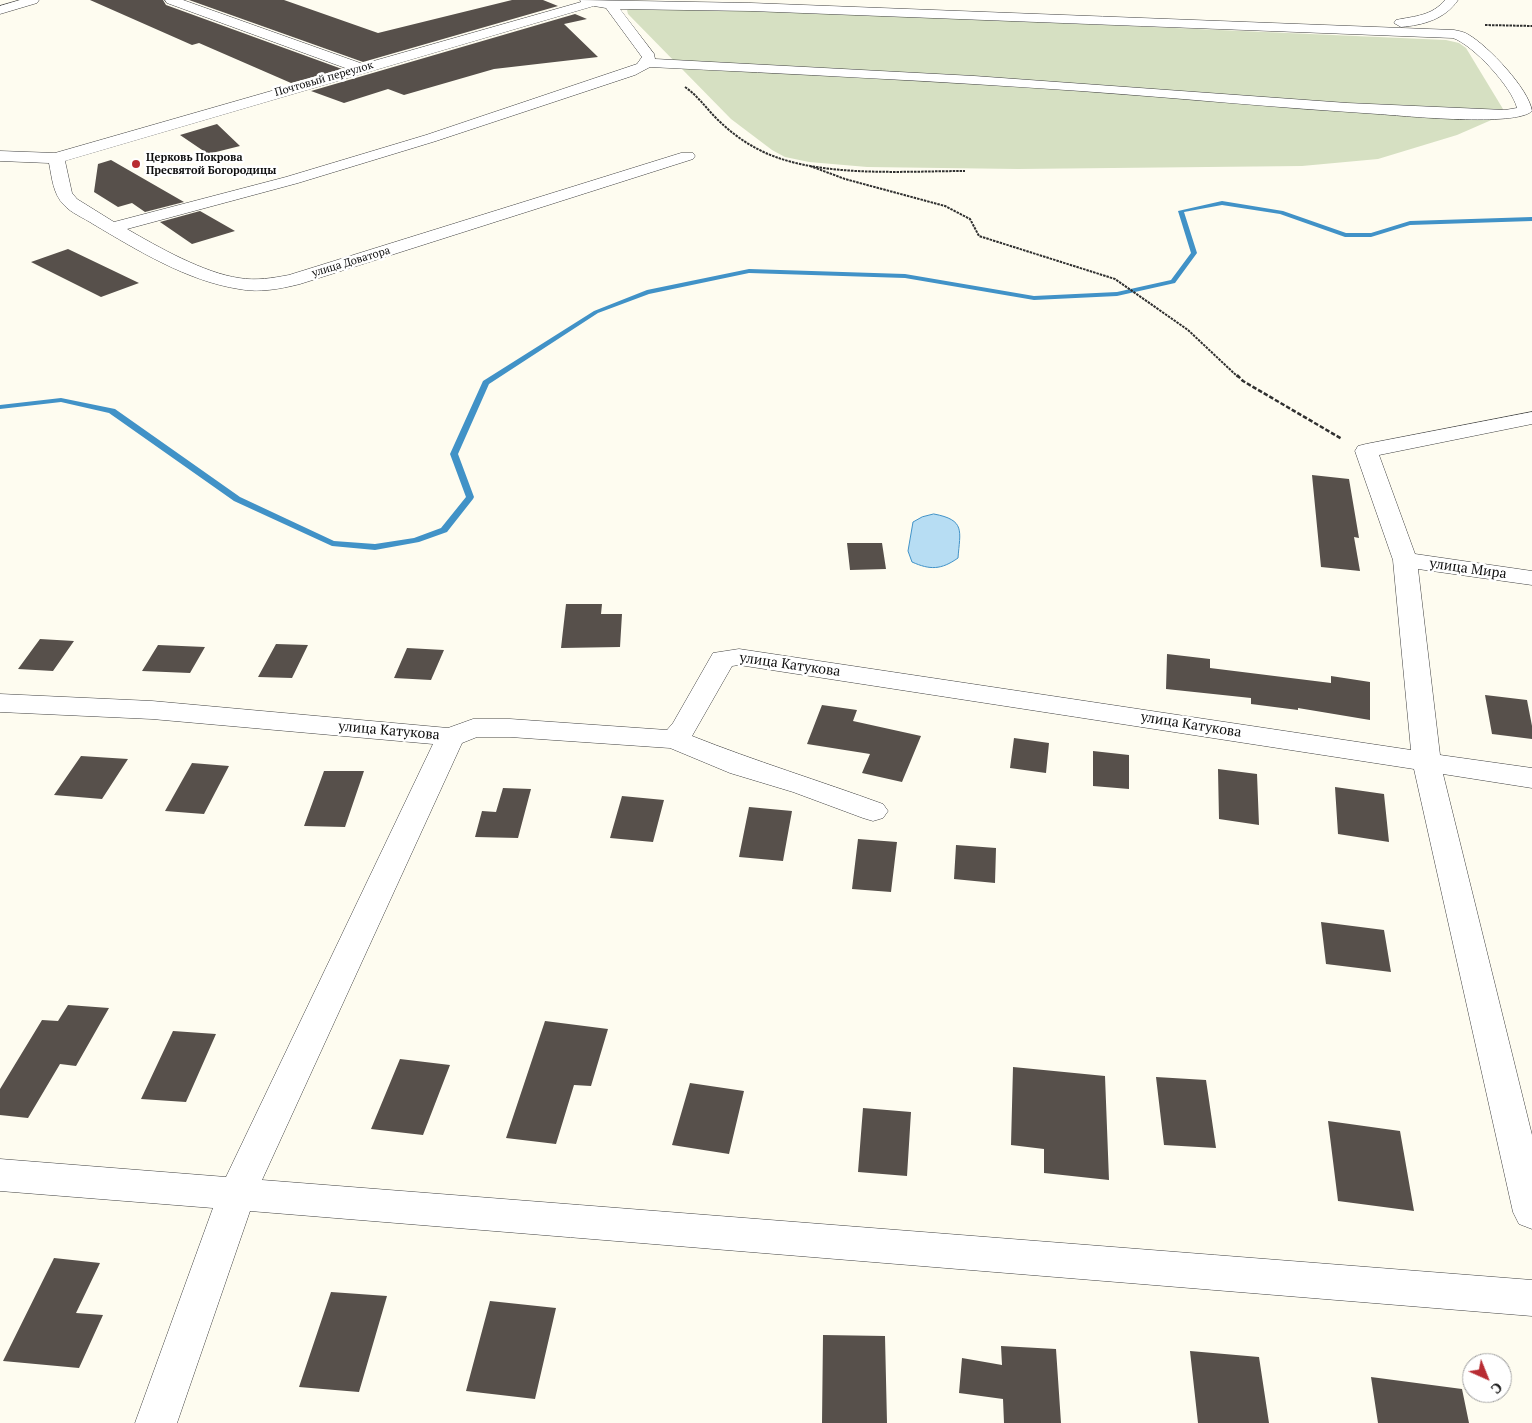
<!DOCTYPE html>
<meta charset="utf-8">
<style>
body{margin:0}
#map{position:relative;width:1532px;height:1423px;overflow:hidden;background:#fefcf0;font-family:"PT Serif",serif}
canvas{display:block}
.north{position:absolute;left:1462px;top:1353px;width:50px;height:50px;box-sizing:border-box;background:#fff;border:1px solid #9f9f9f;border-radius:50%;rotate:136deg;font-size:14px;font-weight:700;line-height:20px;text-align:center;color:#0e0e0e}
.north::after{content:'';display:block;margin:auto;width:18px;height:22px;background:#b82c33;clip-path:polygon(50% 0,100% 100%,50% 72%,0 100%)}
</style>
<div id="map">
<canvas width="1532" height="1423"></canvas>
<div class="north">С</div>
</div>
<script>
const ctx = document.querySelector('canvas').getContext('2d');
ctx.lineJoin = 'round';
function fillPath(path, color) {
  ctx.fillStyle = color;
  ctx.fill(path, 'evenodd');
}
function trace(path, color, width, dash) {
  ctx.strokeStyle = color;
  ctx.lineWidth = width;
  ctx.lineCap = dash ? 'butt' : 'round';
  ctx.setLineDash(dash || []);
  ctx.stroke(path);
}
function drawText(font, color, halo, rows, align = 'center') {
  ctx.font = font + ' "PT Serif",serif';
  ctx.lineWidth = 5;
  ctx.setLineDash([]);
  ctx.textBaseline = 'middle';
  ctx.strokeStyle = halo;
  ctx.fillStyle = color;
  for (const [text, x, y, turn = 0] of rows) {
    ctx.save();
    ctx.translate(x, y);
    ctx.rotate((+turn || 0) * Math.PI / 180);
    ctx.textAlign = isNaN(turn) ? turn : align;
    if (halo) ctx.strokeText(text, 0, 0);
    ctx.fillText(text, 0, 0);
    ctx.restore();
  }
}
const cemetery = new Path2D(`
 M632 8 789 11 1446 40 1459 43 1466 48 1503 109 1496 118 1457 135 1378 159 1302 166 1018 169 867 167 809 162 785 157 772 150 731 119 628 14 627 10Z`);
const water = new Path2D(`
 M934 514C966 520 960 531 958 558 941 570 930 570 912 562L908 551 913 522 922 517Z`);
const stream = new Path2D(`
 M1222 201 1283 211 1346 233H1371L1410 221 1532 217V221L1410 225 1371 237H1345L1280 214 1222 205 1184 212 1197 253 1175 283 1117 296 1034 300 905 278 749 273 649 294 598 313 489 384 458 454 474 497 473 499 447 532 419 542 375 550 332 546 234 501 109 413 61 402 0 409V405L61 398 115 409 240 497 334 541 375 544 414 538 441 528 466 497 450 454 483 381 594 311 647 290 749 269 905 274 1034 296 1117 292 1171 280 1191 253 1178 211Z`);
const building = new Path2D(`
 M90 0H163L166 5 342 69 291 83 199 43 192 45Z
 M189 0H284L378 33 512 0H543L558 6 363 62Z
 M575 14 587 19 564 24 598 57 494 69 404 95 388 89 344 103 311 91Z
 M217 124 240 146 208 154 180 135Z
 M111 160 184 202 145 212 132 203 118 207 94 192 98 164Z
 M200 211 235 231 192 244 160 222Z
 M68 249 139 283 101 297 31 262Z
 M1312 475 1349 479 1359 538 1354 537 1360 571 1321 567Z
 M847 543H882L886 569 850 570Z
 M566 604H602L601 614H622L620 647 561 648Z
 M40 639 74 641 53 671 18 669Z
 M276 644 308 645 292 678 258 677Z
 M158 645 205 647 190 673 142 671Z
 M407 648 444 650 431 680 394 678Z
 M1167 654 1210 659V668L1331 683V676L1370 682V720L1298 708V710L1251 704V698L1166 689Z
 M1485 695 1527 700 1532 726V739L1492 734Z
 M822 705 857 710 853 721 921 736 902 782 862 773 870 754 807 744Z
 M1014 738 1049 743 1046 773 1010 768Z
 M1093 751 1129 755V789L1093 786Z
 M81 756 128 759 102 799 54 795Z
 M192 763 229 766 204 814 165 811Z
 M1218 769 1257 774 1259 825 1219 819Z
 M324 771H364L345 827 304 826Z
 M1335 787 1384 794 1389 842 1338 834Z
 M503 788 531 789 518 838 475 837 482 811 496 812Z
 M622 796 664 800 653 842 610 838Z
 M749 807 792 811 783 861 739 857Z
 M858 839 897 842 891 892 852 889Z
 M956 845 996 848 995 883 954 879Z
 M1321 922 1384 930 1391 972 1326 964Z
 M68 1005 109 1008 76 1066 60 1064 28 1118 0 1115V1089L42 1020 58 1021Z
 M545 1021 608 1029 591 1086 574 1085 556 1144 506 1138Z
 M173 1031 216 1034 186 1102 141 1099Z
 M400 1059 450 1065 423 1135 371 1129Z
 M1013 1067 1105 1076 1109 1180 1044 1173V1149L1011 1145Z
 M1156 1077 1206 1080 1216 1148 1164 1145Z
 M690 1083 744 1091 729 1154 672 1145Z
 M863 1108 911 1112 907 1176 858 1172Z
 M1328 1121 1400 1131 1414 1211 1338 1201Z
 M54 1258 100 1263 76 1313 103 1315 79 1368 3 1361Z
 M331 1292 387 1296 359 1392 299 1387Z
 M490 1301 556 1308 535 1399 466 1391Z
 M823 1335 885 1336 887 1423H822Z
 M1001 1346 1056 1349 1061 1423H1004L1003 1399 959 1393 962 1358 1002 1365Z
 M1190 1351 1259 1357 1269 1423H1198Z
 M1371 1377 1462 1389 1469 1423H1378Z`);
const pathFar1 = new Path2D(`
 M1485 25 1532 26
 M685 87C698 96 706 108 717 119 728 130 741 140 754 147 809 179 902 171 965 171
 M810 166 845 179 945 206 970 219 979 236 1115 279 1188 330 1238 377`);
const path = new Path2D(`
 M1237 375 1243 381 1342 439`);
const minor = new Path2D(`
 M20 0H39L37 3 0 14V6Z
 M165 0H183L363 64 581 2 580 0 751 3 1454 30C1459 31 1465 32 1469 35 1488 46 1529 89 1532 111 1516 127 1406 116 1378 114 1279 108 1180 98 1081 91 937 81 793 74 650 67L635 75 436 141 298 183 127 229C158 247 204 273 239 278 256 281 273 278 289 275L681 153H693L695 156 693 159 300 284C280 289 259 293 239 289 187 281 137 250 93 224 84 218 71 213 64 205 53 194 52 178 49 163L0 161V151L55 153 348 69 167 3ZM594 6 606 8 642 57 637 64 426 135 286 177 114 222 77 199 72 193 65 161ZM620 9 751 11 1453 38C1473 45 1512 87 1517 108L1505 110 1347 103 974 76 655 59 654 54Z
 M1445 0H1458C1445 19 1424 25 1401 27L1394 23 1396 20C1415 16 1432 16 1445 0Z
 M1532 412V424L1379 455 1415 554 1532 571V585L1418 569 1440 755 1532 768V788L1443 774 1532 1135V1229L1519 1224 1513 1212 1414 769 739 665 732 666 692 736C755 761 820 781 883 804L888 811 883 818 873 821 863 818 793 792 730 773 670 748 510 737H477L462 743 262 1180 1532 1280V1316L250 1211 177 1423H135L213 1208 0 1191V1159L226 1177 433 744 152 719 0 712V694L152 701 448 728 473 719H510L667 730 673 723 713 653 739 649 1411 750 1393 560 1355 451 1358 446 1366 444Z`);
const markers = [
 [136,164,5,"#b82c33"]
];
const farStreetnames = [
 ["Почтовый переулок",324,79,-16],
 ["улица Доватора",351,262,-17]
];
const farPoinames = [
 ["Церковь Покрова",146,158],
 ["Пресвятой Богородицы",146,171]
];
const streetNames = [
 ["улица Мира",1468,569,8],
 ["улица Катукова",790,665,8],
 ["улица Катукова",1191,725,9],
 ["улица Катукова",389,731,5]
];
fillPath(cemetery, '#d6e0c2');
fillPath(water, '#b7ddf3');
trace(water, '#4192c7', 1);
fillPath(stream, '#4192c7');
fillPath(building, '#57504b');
trace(minor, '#414141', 1);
trace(pathFar1, '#303030', 2, [2.5, 1]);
trace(path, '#303030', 2.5, [4.5, 2]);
fillPath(minor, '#fff');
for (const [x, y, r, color] of markers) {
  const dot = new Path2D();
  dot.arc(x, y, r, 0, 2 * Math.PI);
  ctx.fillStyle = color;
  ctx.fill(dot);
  trace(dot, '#fff', 2);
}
drawText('11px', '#0e0e0e', '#fff', farStreetnames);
drawText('bold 11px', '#0e0e0e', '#fff', farPoinames, 'left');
drawText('14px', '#0e0e0e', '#fff', streetNames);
</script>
